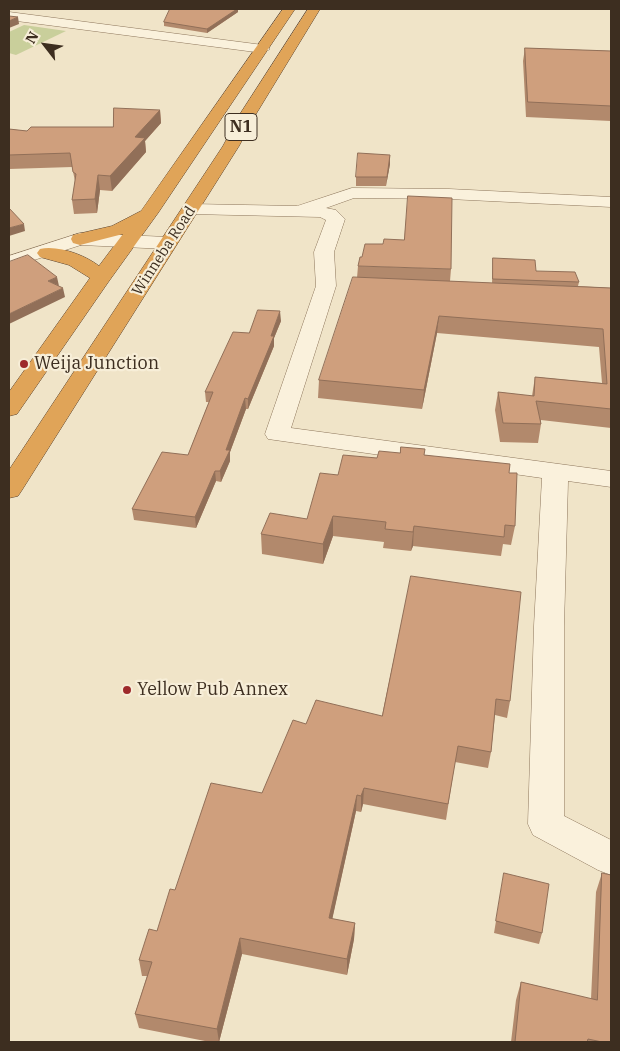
<!DOCTYPE html>
<style>
body{margin:0}
#map{position:relative;width:620px;height:1051px;overflow:hidden;background:#f0e4c8;font-family:"IBM Plex Serif",serif}
canvas{display:block}
.frame{position:absolute;inset:0;border:10px solid #3d2e20;pointer-events:none}
.north{position:absolute;left:20px;top:20px;width:50px;height:50px;-webkit-text-stroke:4px #f7eed8;paint-order:stroke;rotate:300deg;font-size:14px;font-weight:700;line-height:20px;text-align:center;color:#3d2e20}
.north::after{content:'';display:block;margin:auto;width:18px;height:22px;background:#3d2e20;clip-path:polygon(50% 0,100% 100%,50% 72%,0 100%)}
</style>
<div id="map">
<canvas width="620" height="1051"></canvas>
<div class="frame"></div>
<div class="north">N</div>
</div>
<script>
const ctx = document.querySelector('canvas').getContext('2d');
ctx.lineJoin = 'round';
function fillPath(path, color) {
  ctx.fillStyle = color;
  ctx.fill(path, 'evenodd');
}
function trace(path, color, width, dash) {
  ctx.strokeStyle = color;
  ctx.lineWidth = width;
  ctx.lineCap = dash ? 'butt' : 'round';
  ctx.setLineDash(dash || []);
  ctx.stroke(path);
}
function drawText(font, color, halo, rows, align = 'center') {
  ctx.font = font + ' "IBM Plex Serif",serif';
  ctx.lineWidth = 4.5;
  ctx.setLineDash([]);
  ctx.textBaseline = 'middle';
  ctx.strokeStyle = halo;
  ctx.fillStyle = color;
  for (const [text, x, y, turn = 0] of rows) {
    ctx.save();
    ctx.translate(x, y);
    ctx.rotate((+turn || 0) * Math.PI / 180);
    ctx.textAlign = isNaN(turn) ? turn : align;
    if (halo) ctx.strokeText(text, 0, 0);
    ctx.fillText(text, 0, 0);
    ctx.restore();
  }
}
const green = new Path2D(`
 M24 25 66 31 16 55 9 53V32Z`);
const minor = new Path2D(`
 M9 12 263 45 270 49 263 53 9 20Z
 M352 188 449 189 611 197V207L449 199 354 198 326 208 336 210 345 219 334 252 336 286 291 428 611 471V487L568 481 564 626V816L611 840V875L598 870 533 835 528 824 534 626 542 478 268 439 265 434 316 286 314 252 326 220 320 217 191 214 185 213 182 209 185 205 191 204 297 206Z
 M80 233 167 237 174 239 177 243 174 247 167 249 81 245 9 268V256Z`);
const highway = new Path2D(`
 M283 9H295L158 213 109 281 17 414 9 416V392L90 278 69 265 40 257 37 253 40 249C58 245 85 255 99 266L123 234 80 245 73 243 71 239 73 235 112 226 141 211Z
 M308 9H320L256 114 239 146 22 490 18 496 9 498V470L223 146 240 114Z`);
const wall = new Path2D(`
 M170 9H238V12L207 33 164 26V22Z
 M525 48 611 51V121L526 117 523 61Z
 M160 110 161 123 145 141 146 152 112 191 100 190 97 213 74 214 72 200 75 181 72 167 9 169V129L27 131 113 127Z
 M390 155V164L386 186H356V177Z
 M493 258 536 271 579 282 578 286 611 288V428L541 420V424L538 443 500 442 495 410 498 392 532 396 535 377 602 383 599 347 437 333 422 409 318 398 319 380 357 278 358 266 451 269 450 281 492 283Z
 M281 321 274 338V346L248 409H246L230 452V461L221 482 216 481 196 528 134 520 132 509 188 455 209 402H206L205 392 249 333Z
 M425 455 509 473 515 526 511 545 503 544 501 556 413 546 411 551 383 548 384 542 333 536 323 564 262 554 261 534 307 519 338 475 377 458Z
 M411 576 510 701 507 718 495 715 491 752 488 768 455 762 446 820 363 804 361 812 356 811 332 919 355 923 354 939 347 975 242 954 219 1042H210L139 1028 135 1014 147 976H142L139 960 157 931 175 890 262 793 306 724 382 716Z
 M504 873 542 933 539 944 494 933Z
 M602 873 611 1042H511L516 1000 521 982 591 999 596 892Z`);
const shadedWall = new Path2D(`
 M237 9H238V12L207 33V29Z
 M18 17 19 24 9 28V21Z
 M160 110 161 123 145 141 146 152 112 191 110 176 135 137Z
 M390 155V164L386 186 387 177Z
 M98 175 100 190 97 213 95 199Z
 M24 224 25 231 9 236V228Z
 M57 277 59 286 48 281Z
 M63 288 65 297 9 324V314Z
 M280 311 281 321 274 338V346L248 409V399Z
 M439 316 437 333 422 409 424 390Z
 M245 398 246 409 230 452V461L221 482 220 471 226 450Z
 M215 471 216 481 196 528 195 517Z
 M333 516V536L323 564V544Z
 M414 526 413 546 411 551 413 532Z
 M364 788 363 804 361 812V796Z
 M357 795 356 811 329 934V918Z
 M355 923 354 939 347 975V959Z
 M240 938 242 954 219 1042 217 1029Z`);
const building = new Path2D(`
 M170 9H237L207 29 164 22Z
 M9 16 18 17 9 21Z
 M525 48 611 51V106L528 102Z
 M114 108 160 110 135 137 145 138 110 176 98 175 95 199 72 200 76 174 73 172 70 153 9 155V129L27 131 31 127H113Z
 M358 153 390 155 387 177H356Z
 M408 196 452 198 451 269 358 266 360 257H362L365 244H383L384 239 404 240Z
 M9 208 24 224 9 228Z
 M28 255 57 277 48 281 63 288 9 314V262Z
 M493 258 535 260 536 271 575 272 579 282 493 279Z
 M353 277 611 288V409L536 401 541 424 503 423 498 392 534 396 535 377 607 384 603 329 439 316 424 390 319 380Z
 M258 310 280 311 271 336H274L248 399 245 398 226 450H230L220 471H215L195 517 132 509 162 452 188 455 213 392H205L233 332 249 333Z
 M401 447 425 449 424 455 510 464 509 473H517L515 526 505 525 504 537 414 526 413 532 385 529 386 522 333 516 323 544 261 534 270 513 307 519 320 473 338 475 343 455 377 458 379 451 400 453Z
 M411 576 521 592 510 701 496 699 491 752 458 746 448 804 364 788 361 796 357 795 329 918 355 923 347 959 240 938 217 1029 135 1014 152 962 139 960 149 929 157 931 170 889 175 890 211 783 262 793 293 720 306 724 316 700 382 716Z
 M504 873 549 884 542 933 496 921Z
 M602 873 611 875V1042H602L588 1039 587 1042H515L521 982 597 1000Z`);
const markers = [
 [24,364,5,"#9e2a2b"],
 [127,690,5,"#9e2a2b"]
];
const farStreetnames = [
 ["Winneba Road",164,251,-57]
];
const shields = [
 [241,127,32]
];
const shieldNames = [
 ["N1",241,127]
];
const poiNames = [
 ["Weija Junction",34,364],
 ["Yellow Pub Annex",137,690]
];
fillPath(green, '#c9cf9b');
trace(minor, '#8d765c', 1);
trace(highway, '#5b4430', 1);
fillPath(minor, '#faf1dc');
fillPath(highway, '#e0a458');
fillPath(wall, '#b2896c');
fillPath(shadedWall, '#916f58');
fillPath(building, '#cf9f7d');
trace(building, '#916f58', 1);
for (const [x, y, r, color] of markers) {
  const dot = new Path2D();
  dot.arc(x, y, r, 0, 2 * Math.PI);
  ctx.fillStyle = color;
  ctx.fill(dot);
  trace(dot, '#f7eed8', 2);
}
drawText('15px', '#3d2e20', '#f7eed8', farStreetnames);
for (const [x, y, w] of shields) {
  const box = new Path2D();
  box.roundRect(x - w / 2, y - 13.5, w, 27, 4);
  ctx.fillStyle = '#f7eed8';
  ctx.fill(box);
  trace(box, '#3d2e20', 1);
}
drawText('bold 16px', '#3d2e20', null, shieldNames);
drawText('18px', '#3d2e20', '#f7eed8', poiNames, 'left');
</script>
